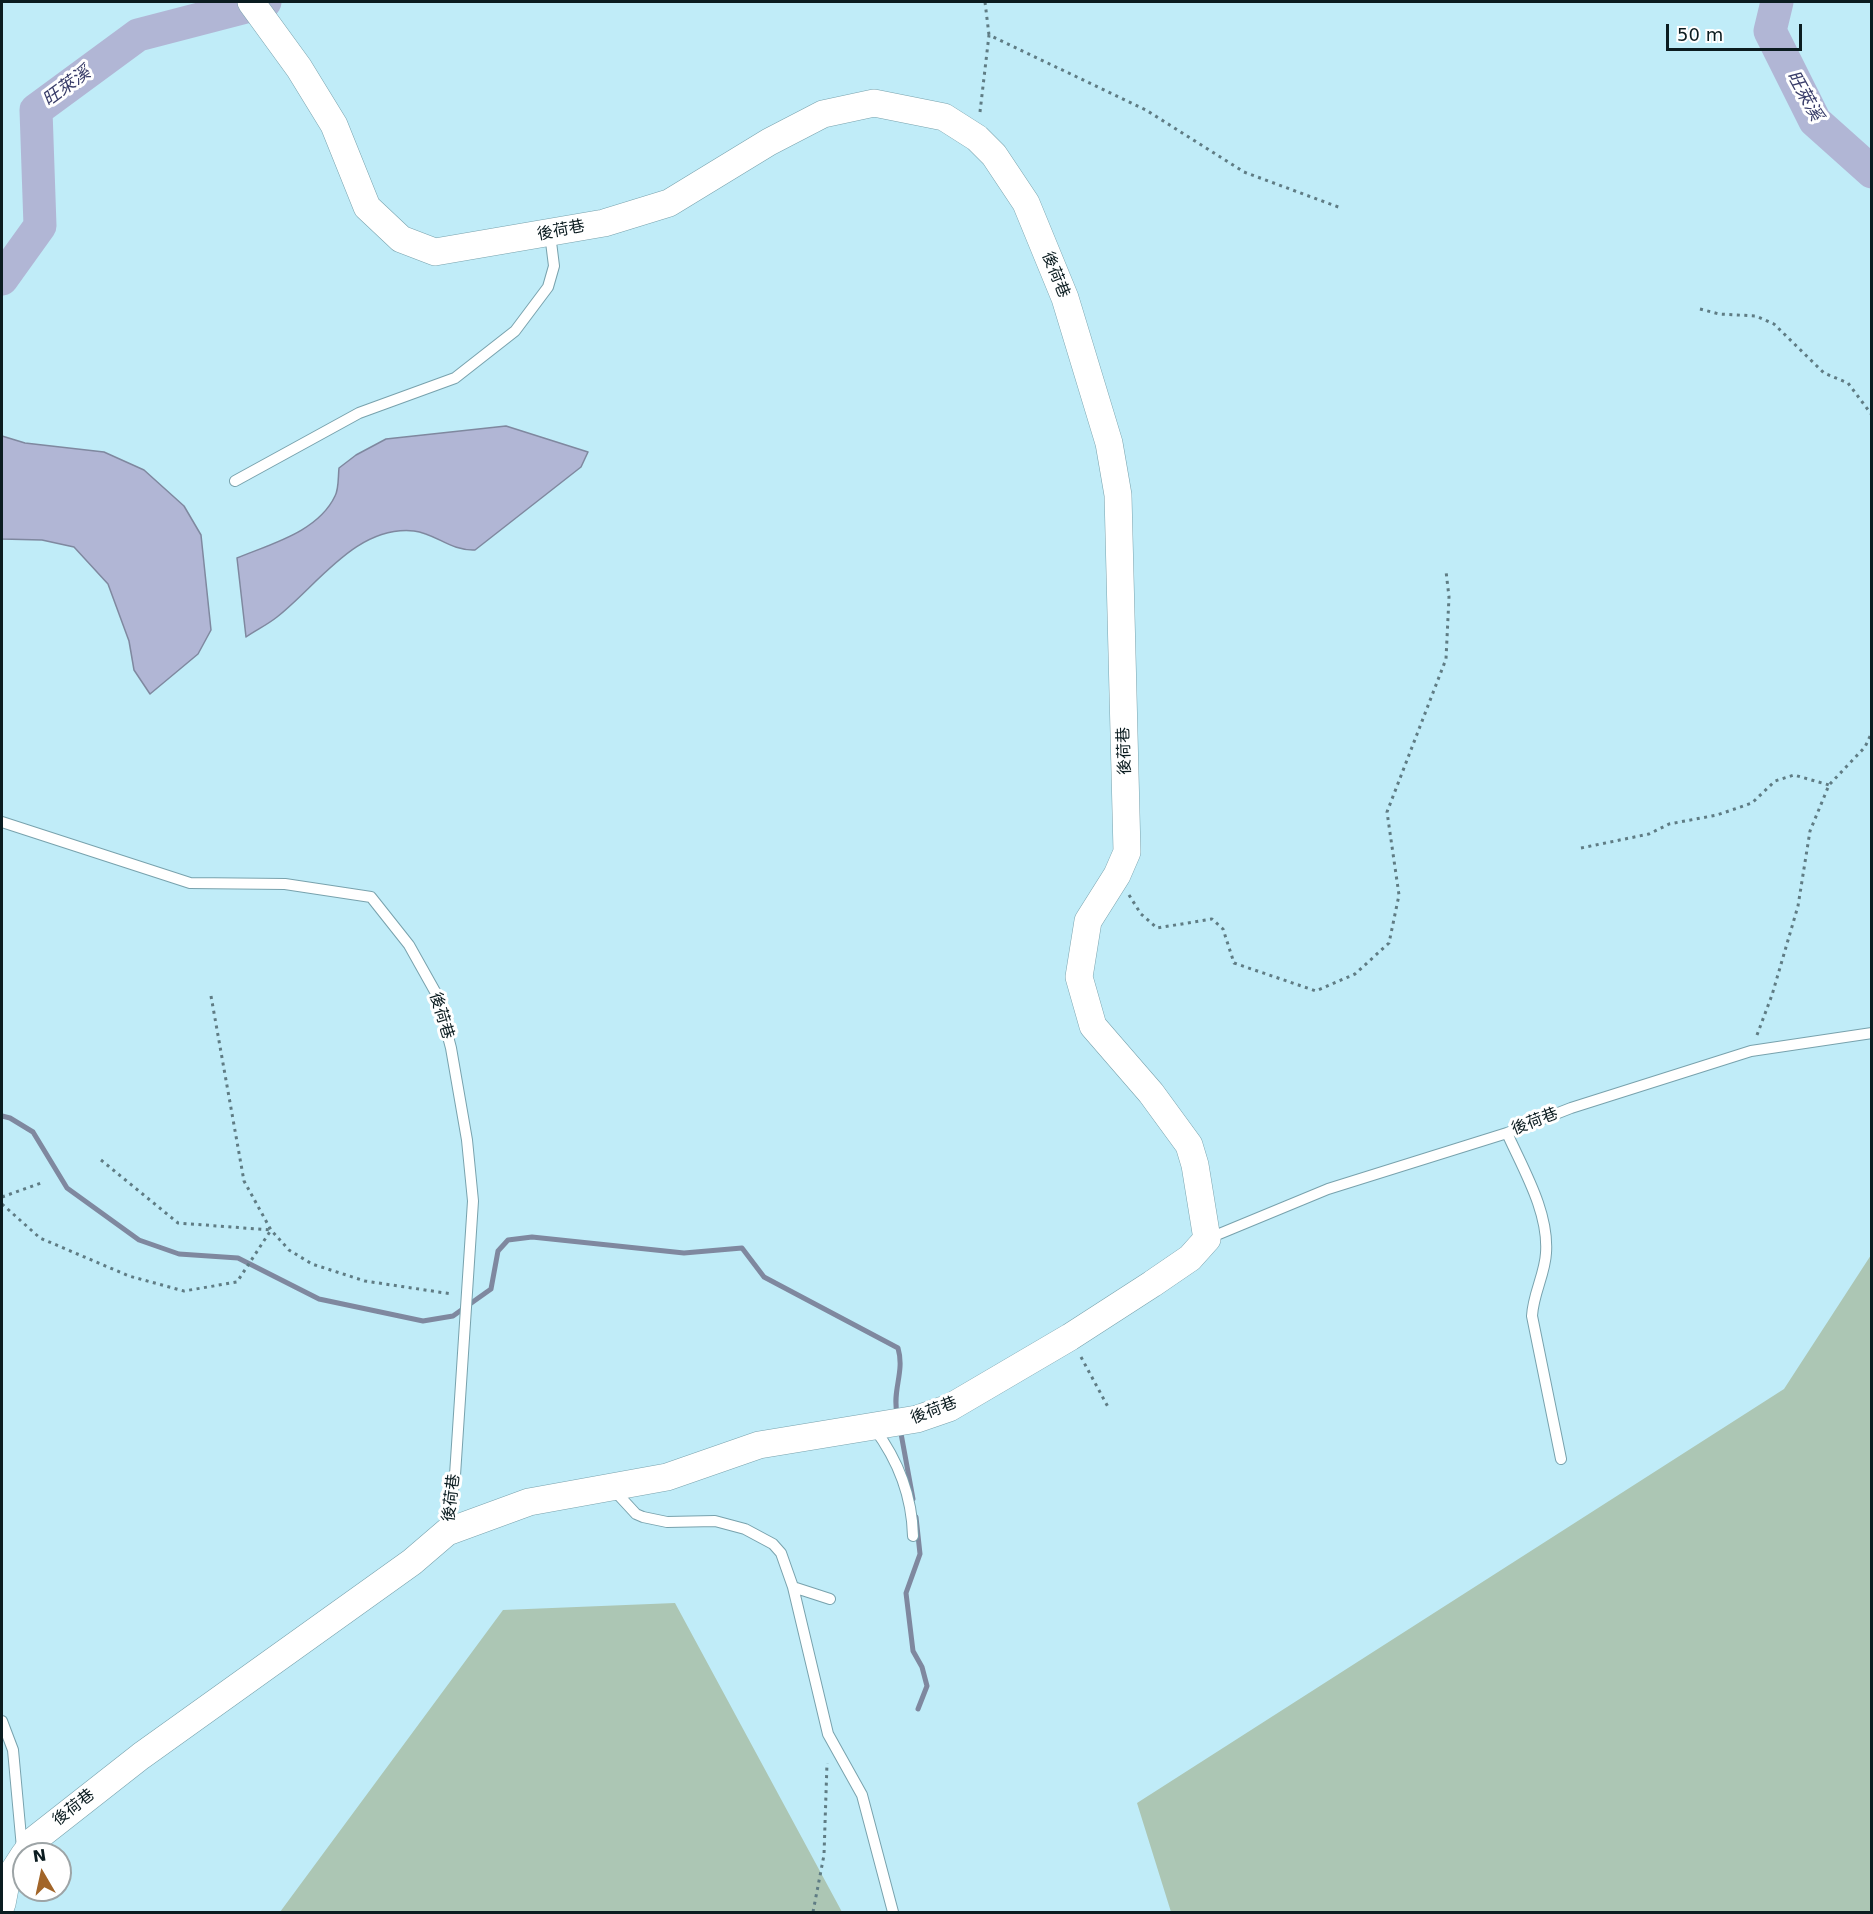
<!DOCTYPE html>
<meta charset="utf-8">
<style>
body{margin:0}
#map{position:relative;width:1873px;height:1914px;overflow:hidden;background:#c0ecf8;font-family:"DejaVu Sans",sans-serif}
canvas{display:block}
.frame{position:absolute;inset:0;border:3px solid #0b1c20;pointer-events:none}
.north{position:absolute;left:12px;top:1842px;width:60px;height:60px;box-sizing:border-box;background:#fff;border:2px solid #9da4a6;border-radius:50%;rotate:351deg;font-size:16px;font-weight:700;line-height:24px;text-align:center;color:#0b1c20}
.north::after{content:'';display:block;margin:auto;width:21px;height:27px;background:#a26529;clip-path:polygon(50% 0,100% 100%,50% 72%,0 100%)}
.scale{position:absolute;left:1666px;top:24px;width:136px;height:27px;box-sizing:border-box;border:3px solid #0b1c20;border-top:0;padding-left:8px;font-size:18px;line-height:21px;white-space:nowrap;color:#0b1c20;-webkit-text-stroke:4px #fff;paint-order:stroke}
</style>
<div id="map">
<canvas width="1873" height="1914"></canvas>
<div class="frame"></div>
<div class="north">N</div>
<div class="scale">50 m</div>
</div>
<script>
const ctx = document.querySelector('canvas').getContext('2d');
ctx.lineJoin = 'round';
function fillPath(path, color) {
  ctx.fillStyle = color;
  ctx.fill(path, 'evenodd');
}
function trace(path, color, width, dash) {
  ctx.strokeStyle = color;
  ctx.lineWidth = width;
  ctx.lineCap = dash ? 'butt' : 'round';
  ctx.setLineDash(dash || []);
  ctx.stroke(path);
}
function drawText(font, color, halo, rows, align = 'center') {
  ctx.font = font + ' "DejaVu Sans","Noto Sans TC",sans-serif';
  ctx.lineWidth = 6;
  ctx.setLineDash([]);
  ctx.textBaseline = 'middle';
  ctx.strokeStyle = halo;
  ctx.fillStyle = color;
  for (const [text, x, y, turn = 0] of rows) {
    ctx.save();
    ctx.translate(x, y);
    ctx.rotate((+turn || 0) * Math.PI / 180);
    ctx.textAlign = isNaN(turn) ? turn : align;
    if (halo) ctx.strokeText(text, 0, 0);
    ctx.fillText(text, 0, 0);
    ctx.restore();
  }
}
const green = new Path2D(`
 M1871 1255V1912H1171L1137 1803 1784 1389Z
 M675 1603 842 1912H280L503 1610Z`);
const water = new Path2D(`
 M506 426 588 452 581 467 475 550C450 551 437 534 414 531 356 525 317 586 277 617 267 625 256 630 246 637L237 558C270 544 318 532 335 496 339 489 338 477 339 468L356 455 386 439Z
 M2 436 25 443 104 452 144 470 184 506 201 535 211 630 198 654 150 694 134 670 129 641 108 584 74 547 42 540 2 539Z`);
const stream = new Path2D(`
 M2 1116 10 1118 33 1132 67 1188 139 1240 179 1254 238 1258 319 1299 423 1321 453 1316 491 1289 498 1251 508 1240 532 1237 684 1253 742 1248 764 1277 898 1348C905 1372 892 1390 897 1413
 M900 1428 913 1499
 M916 1517 920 1554 906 1593 913 1651 922 1667 927 1686 918 1709`);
const river = new Path2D(`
 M1777 2 1770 31 1815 121 1872 172
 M2 279 40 226 36 110 138 35 265 2`);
const path = new Path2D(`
 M985 2 989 35
 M980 112 989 35 1146 110 1244 172 1341 208
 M1700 309 1719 314 1756 316 1774 324 1824 373 1848 383 1872 415
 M1581 848 1649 834 1669 824 1717 815 1752 803 1775 781 1794 775 1829 785
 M1129 895 1141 914 1157 928 1212 919 1223 929 1234 963 1316 991 1355 974 1389 943 1399 895 1387 812 1446 659 1449 597 1446 571
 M211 996 244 1181 271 1230 289 1250 312 1264 365 1281 452 1294
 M1757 1035 1772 995 1798 906 1810 831 1829 785 1865 747 1872 732
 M101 1160 178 1223 271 1230
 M2 1197 41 1183
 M2 1204 40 1238 129 1276 184 1291 237 1282 271 1230
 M1081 1357 1108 1407
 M813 1912 824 1855 827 1763`);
const service = new Path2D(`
 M235 481 359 413 455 378 515 331 548 287 554 266 550 234
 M2 822 190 883 285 884 371 897 409 945 437 995 451 1048 467 1140 473 1201 455 1475 448 1529
 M1507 1133C1523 1169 1549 1212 1546 1253 1545 1274 1533 1294 1532 1316L1561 1459
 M1207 1239 1328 1189 1507 1133 1571 1108 1751 1051 1872 1033
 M874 1428C898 1460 912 1496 913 1536
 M612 1488 636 1514 643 1517 667 1522 715 1521 745 1529 773 1544 781 1553 793 1587 828 1734 862 1795 893 1912
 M793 1587 830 1599
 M2 1721 13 1750 22 1848`);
const tertiary = new Path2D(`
 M25 1854 34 1840 141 1756 412 1562 447 1532 529 1502 667 1477 759 1445 917 1419 949 1408 1070 1337 1152 1284 1190 1258 1207 1239 1195 1165 1189 1145 1151 1093 1093 1026 1079 977 1088 921 1117 875 1127 852 1118 495 1109 443 1065 298 1026 203 994 155 977 138 944 117 874 103 823 114 769 142 669 203 604 223 435 252 401 239 367 207 334 125 299 68 251 2
 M2 1904 6 1883 24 1855`);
const streetNames = [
 ["後荷巷",561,231,-11],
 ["後荷巷",1055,275,68],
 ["後荷巷",1125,751,-92],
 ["後荷巷",441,1016,73],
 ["後荷巷",1535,1122,-21],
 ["後荷巷",934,1411,-21],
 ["後荷巷",452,1498,-83],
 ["後荷巷",74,1808,-38]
];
const waterNames = [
 ["旺萊溪",67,87,-36],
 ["旺萊溪",1804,96,61]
];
fillPath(green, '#acc6b4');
fillPath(water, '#b1b6d5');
trace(water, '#7f889f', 1.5);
trace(stream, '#7f889f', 5);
trace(river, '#b1b6d5', 33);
trace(service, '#78a2ad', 12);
trace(tertiary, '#78a2ad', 28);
trace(path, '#5f7c84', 3, [3, 4.5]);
trace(service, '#fff', 10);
trace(tertiary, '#fff', 27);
drawText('16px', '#0b1c20', '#fff', streetNames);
drawText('italic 18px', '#393d69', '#fff', waterNames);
</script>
